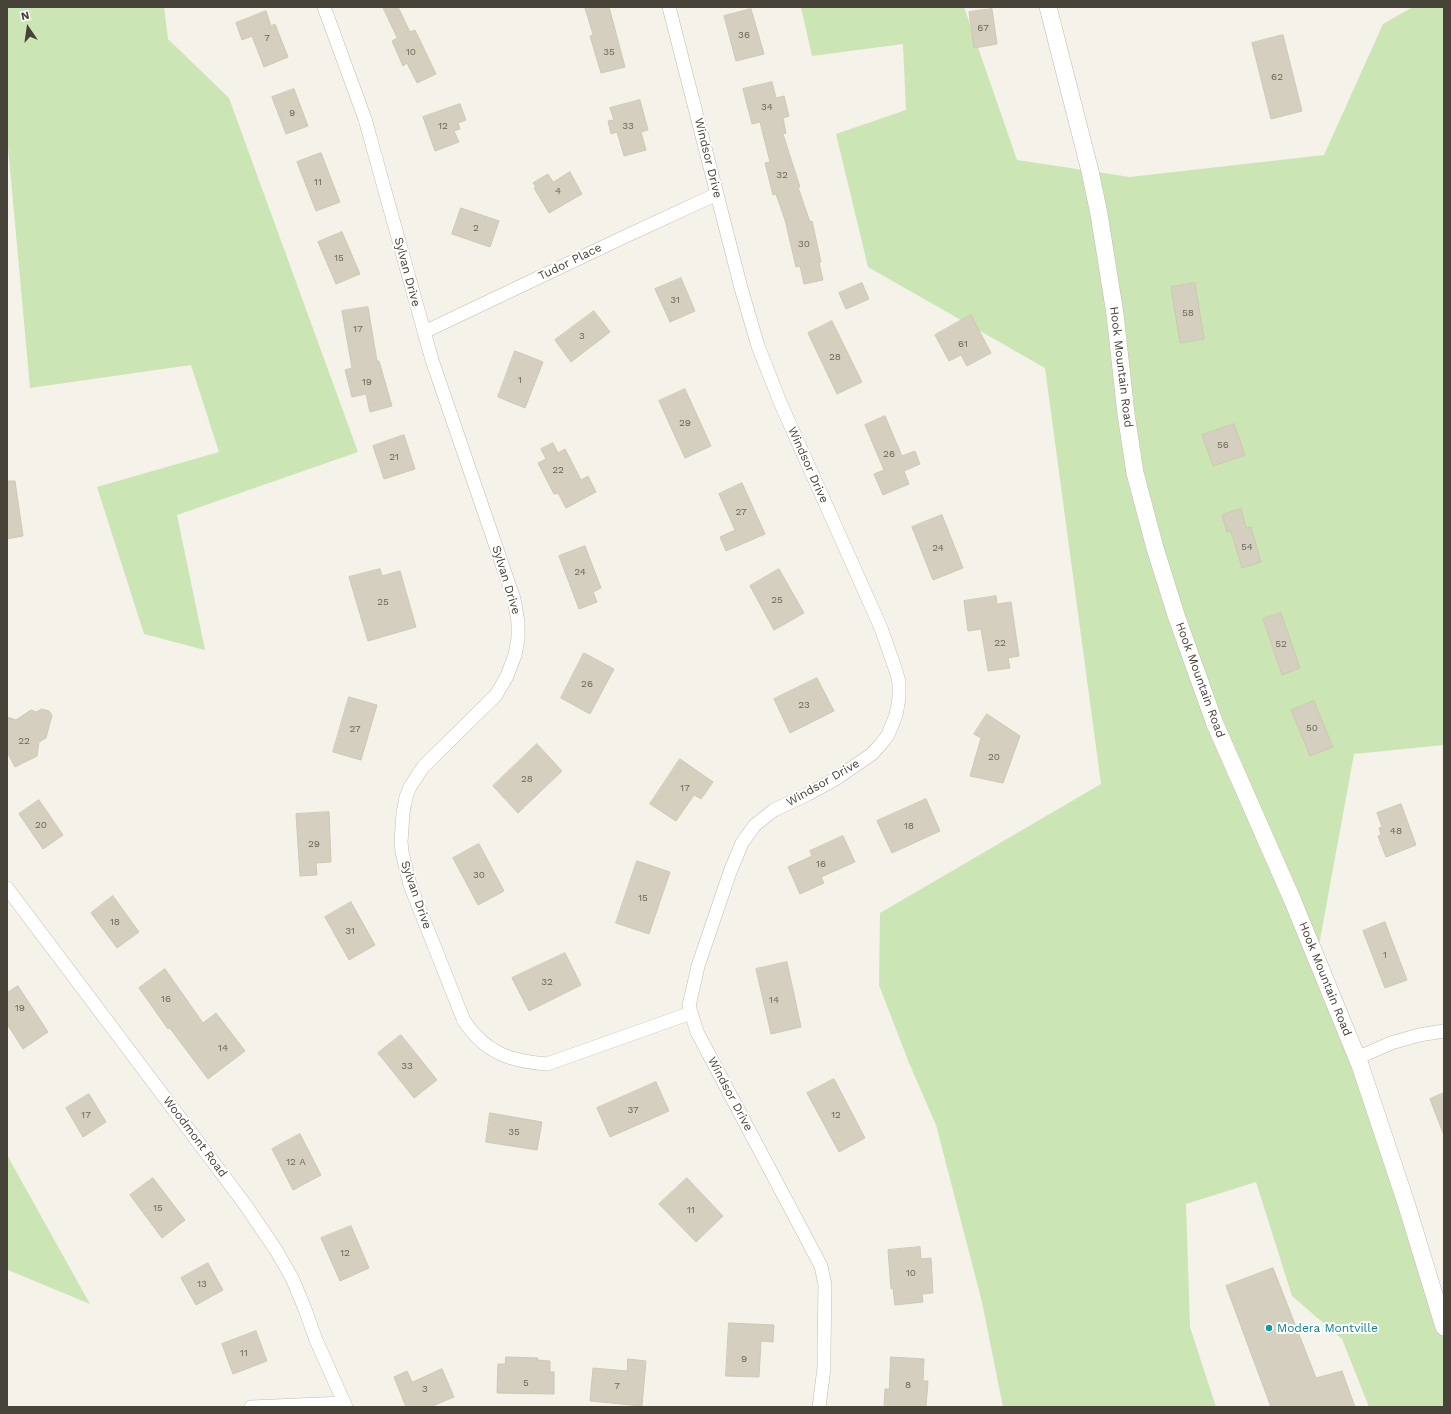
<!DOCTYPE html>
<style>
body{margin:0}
#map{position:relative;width:1451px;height:1414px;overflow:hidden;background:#f4f2e9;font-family:"Work Sans",sans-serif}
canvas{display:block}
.frame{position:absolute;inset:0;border:8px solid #484338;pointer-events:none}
.north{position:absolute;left:8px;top:8px;width:40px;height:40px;-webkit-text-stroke:3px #fff;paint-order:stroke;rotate:347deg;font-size:11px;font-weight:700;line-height:16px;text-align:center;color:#484338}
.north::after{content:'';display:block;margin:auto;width:14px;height:18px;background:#484338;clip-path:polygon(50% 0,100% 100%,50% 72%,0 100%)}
</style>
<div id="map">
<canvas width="1451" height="1414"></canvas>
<div class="frame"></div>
<div class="north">N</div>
</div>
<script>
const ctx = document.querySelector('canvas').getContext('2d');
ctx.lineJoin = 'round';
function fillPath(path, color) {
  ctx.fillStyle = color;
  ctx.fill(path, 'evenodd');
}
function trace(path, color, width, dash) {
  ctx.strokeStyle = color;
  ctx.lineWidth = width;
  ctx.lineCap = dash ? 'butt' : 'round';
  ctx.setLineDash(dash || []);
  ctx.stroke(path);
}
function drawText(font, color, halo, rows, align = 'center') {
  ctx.font = font + ' "Work Sans",sans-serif';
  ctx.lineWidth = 4;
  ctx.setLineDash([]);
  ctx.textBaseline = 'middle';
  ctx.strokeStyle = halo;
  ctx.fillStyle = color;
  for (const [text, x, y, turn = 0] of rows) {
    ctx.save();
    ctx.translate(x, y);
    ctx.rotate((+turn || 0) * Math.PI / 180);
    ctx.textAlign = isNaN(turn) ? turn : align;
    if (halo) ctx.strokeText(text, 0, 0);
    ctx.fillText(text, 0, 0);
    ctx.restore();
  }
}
const green = new Path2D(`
 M7 7H164L168 39 229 98 358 452 177 515 205 650 144 634 97 487 219 452 191 365 30 388 7 136Z
 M801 7H964L1017 160 1130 177 1324 155 1383 24 1413 7H1444V745L1354 754 1315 967 1406 1194 1444 1328V1407H1369L1342 1339 1292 1296 1256 1182 1186 1204 1190 1327 1216 1407H1003L982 1302 936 1125 909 1063 879 985 880 913 1101 784 1045 368 868 267 836 134 906 110 903 44 812 56Z
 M7 1155 90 1304 8 1270 7 1272Z`);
const building = new Path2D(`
 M383 7H398L410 32 415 30 436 74 417 83 407 63 403 66 392 41 397 38Z
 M585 7H609L625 67 601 73 590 36 593 35Z
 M751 9 764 54 736 61 724 16Z
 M992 9 997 44 974 48 969 12Z
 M266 11 271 26 275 24 288 57 264 67 252 36 242 40 236 23Z
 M1283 35 1302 111 1271 119 1252 43Z
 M772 82 776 98 784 96 789 116 783 118 786 133 783 134 800 187H798L810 222 812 221 821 262H819L823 280 804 284 800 266 796 267 785 220 776 194 773 195 765 163 770 162 760 122 752 124 743 89Z
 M294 89 308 126 286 134 272 97Z
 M640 100 648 130 641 132 646 150 624 156 617 132 611 134 608 121 614 120 610 108Z
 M460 104 466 120 458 123 460 129 454 131 459 142 435 151 423 117Z
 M321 153 340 202 316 211 297 162Z
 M570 172 582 194 549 213 534 188 536 187 533 183 548 174 553 182Z
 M461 208 499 221 490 247 452 234Z
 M342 232 360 274 336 284 318 242Z
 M681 278 695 311 670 322 655 289Z
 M862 283 869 299 846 309 839 293Z
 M1195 283 1204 339 1180 343 1171 287Z
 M368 307 377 361H379L392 406 370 412 366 394 352 397 345 370 352 368 342 311Z
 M594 311 610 332 571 362 555 340Z
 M971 315 991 353 967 366 961 355 949 361 935 335Z
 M832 321 862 382 837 394 808 333Z
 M515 351 543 362 525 408 498 397Z
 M685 389 711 446 685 458 659 401Z
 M885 416 902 456 915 451 920 464 904 471 909 484 883 495 874 474 884 470 865 425Z
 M1234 424 1245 455 1213 466 1202 435Z
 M404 435 415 469 384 479 373 446Z
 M553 443 558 453 565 449 581 480 588 476 596 492 566 508 558 493 554 494 538 463 546 459 541 449Z
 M7 481H15L23 536 7 539Z
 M742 483 765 534 726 551 720 537 735 530 719 494Z
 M1241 509 1246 528 1251 527 1261 562 1242 568 1231 531 1227 532 1222 515Z
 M942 515 963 568 933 580 912 527Z
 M585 546 601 588 593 592 597 602 579 609 559 556Z
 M380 569 382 576 400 571 416 627 368 641 349 577Z
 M779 569 804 613 774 630 750 586Z
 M996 596 997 604 1011 602 1019 656 1008 658 1010 668 988 671 981 629 968 631 964 601Z
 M1281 613 1300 668 1282 675 1263 619Z
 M584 653 614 669 590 714 561 698Z
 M817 678 834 711 790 733 774 699Z
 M349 697 377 705 361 760 333 752Z
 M1314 701 1333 747 1310 756 1291 710Z
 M42 709 49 711 52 715 46 738 39 742 37 756 15 767 7 752V717L16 720 31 710 36 712Z
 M987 714 1020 736 1003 783 970 776 981 738 974 734Z
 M537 744 562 771 518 813 493 786Z
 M680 759 713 782 701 799 694 795 676 821 650 804Z
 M926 799 940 831 892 853 877 821Z
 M39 800 63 835 43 849 19 814Z
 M1401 804 1416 845 1386 857 1378 836 1381 835 1379 828 1382 827 1377 813Z
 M329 812 331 862 316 863 317 875 300 876 296 814Z
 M843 836 855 862 821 877 824 883 800 894 788 867 812 856 810 851Z
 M479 844 504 891 478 905 453 858Z
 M637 861 670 872 649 934 616 923Z
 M113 896 139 932 117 948 91 913Z
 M351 902 375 945 349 960 325 917Z
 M1385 922 1407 980 1385 988 1363 931Z
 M565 953 581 985 529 1011 512 978Z
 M787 962 801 1027 771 1034 756 969Z
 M165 969 203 1023 216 1013 245 1051 208 1079 169 1027 168 1029 139 988Z
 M18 986 48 1032 23 1049 7 1024V993Z
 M401 1035 437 1080 414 1098 378 1053Z
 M834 1079 865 1138 839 1152 807 1093Z
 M656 1082 669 1111 610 1137 597 1108Z
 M1444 1093V1133H1443L1430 1099Z
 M89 1094 106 1122 83 1137 66 1108Z
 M490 1113 542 1122 537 1150 486 1142Z
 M300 1134 321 1175 293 1190 272 1149Z
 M153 1178 185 1220 162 1238 130 1195Z
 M687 1178 723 1216 696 1242 659 1204Z
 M351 1226 369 1268 340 1281 321 1238Z
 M920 1247 921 1259 931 1258 933 1293 922 1294 923 1302 895 1305 893 1288 891 1289 888 1250Z
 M208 1263 223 1290 196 1305 181 1278Z
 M1273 1268 1316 1378 1342 1371 1355 1407H1271L1226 1286Z
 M729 1323 774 1325 773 1342 761 1341 759 1377 726 1376Z
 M256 1331 267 1361 233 1374 222 1344Z
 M506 1357 538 1358 537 1360 550 1361V1372H554V1394L497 1393 498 1364H505Z
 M891 1357 924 1359 923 1381H928L926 1407H884L885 1389H889Z
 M628 1359 646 1361 642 1406 590 1401 593 1368 627 1371Z
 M442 1369 454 1397 430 1407H406L394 1377 407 1371 412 1382Z`);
const minor = new Path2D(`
 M324 7 365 119 432 360 514 599 518 622V638L515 655 507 676 496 695 423 767 410 787 406 797 403 813 401 842 402 852 410 885 464 1021C486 1053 509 1061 547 1064L691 1013
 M669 7 741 288 758 346 780 402 881 628 896 671 899 682V698L896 715 888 735 881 744 872 754 837 778 808 794 774 810 755 825 742 843 730 872 698 966 689 1006 697 1032 821 1266 825 1285 824 1348V1368L819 1407
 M424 332 624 237 717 194
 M7 888 244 1203 276 1250 292 1278 305 1309 316 1340 346 1407
 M1357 1058 1391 1043 1419 1035 1444 1031
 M251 1407 344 1403`);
const tertiary = new Path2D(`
 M1048 7 1090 171 1099 214 1115 314 1126 414 1135 473 1155 548 1176 615 1215 724 1292 899 1360 1065 1406 1203 1444 1327`);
const markers = [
 [1269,1328,4,"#0f9aa8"]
];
const numberNames = [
 ["67",983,28],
 ["36",744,35],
 ["7",267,38],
 ["10",411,52],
 ["35",609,52],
 ["62",1277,77],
 ["34",767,107],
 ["9",292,113],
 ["12",443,126],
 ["33",628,126],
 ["32",782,175],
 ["11",318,182],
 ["4",558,191],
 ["2",476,228],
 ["30",804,244],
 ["15",339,258],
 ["31",675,300],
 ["58",1188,313],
 ["17",358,329],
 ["3",582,336],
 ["61",963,344],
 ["28",835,357],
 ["1",520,380],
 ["19",367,382],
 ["29",685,423],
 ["56",1223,445],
 ["26",889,454],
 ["21",394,457],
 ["22",558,470],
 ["27",741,512],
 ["54",1247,547],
 ["24",938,548],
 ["24",580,572],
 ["25",777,600],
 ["25",383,602],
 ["22",1000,643],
 ["52",1281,644],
 ["26",587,684],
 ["23",804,705],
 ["50",1312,728],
 ["27",355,729],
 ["22",24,741],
 ["20",994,757],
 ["28",527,779],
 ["17",685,788],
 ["20",41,825],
 ["18",909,826],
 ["48",1396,831],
 ["29",314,844],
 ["16",821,864],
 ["30",479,875],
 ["15",643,898],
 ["18",115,922],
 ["31",350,931],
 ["1",1385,955],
 ["32",547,982],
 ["16",166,999],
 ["14",774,1000],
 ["19",20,1008],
 ["14",223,1048],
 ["33",407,1066],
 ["37",633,1110],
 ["17",86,1115],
 ["12",836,1115],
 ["35",514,1132],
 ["12 A",296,1162],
 ["15",158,1208],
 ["11",691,1210],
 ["12",345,1253],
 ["10",911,1273],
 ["13",202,1284],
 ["11",244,1353],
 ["9",744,1359],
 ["5",526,1383],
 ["8",908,1385],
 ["7",617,1386],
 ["3",425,1389]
];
const streetNames = [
 ["Windsor Drive",708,158,76],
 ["Tudor Place",570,262,-26],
 ["Sylvan Drive",407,272,75],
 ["Hook Mountain Road",1121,367,83],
 ["Windsor Drive",808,465,66],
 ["Sylvan Drive",506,580,73],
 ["Hook Mountain Road",1200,680,70],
 ["Windsor Drive",823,783,-30],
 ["Sylvan Drive",416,895,71],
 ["Hook Mountain Road",1325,979,68],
 ["Windsor Drive",730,1094,62],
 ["Woodmont Road",195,1137,53]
];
const cultureNames = [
 ["Modera Montville",1277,1328]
];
fillPath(green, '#cbe6b4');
fillPath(building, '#d5cfbf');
trace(building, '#d0c7b3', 1);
trace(minor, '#c2bdaf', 14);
trace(tertiary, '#c2bdaf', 18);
trace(minor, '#fff', 13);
trace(tertiary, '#fff', 17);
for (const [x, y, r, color] of markers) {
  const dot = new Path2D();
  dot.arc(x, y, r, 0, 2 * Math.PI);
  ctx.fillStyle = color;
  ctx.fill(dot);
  trace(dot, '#fff', 1.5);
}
drawText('10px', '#6b665a', null, numberNames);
drawText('12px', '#484338', '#fff', streetNames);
drawText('12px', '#0d838f', '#fff', cultureNames, 'left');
</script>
